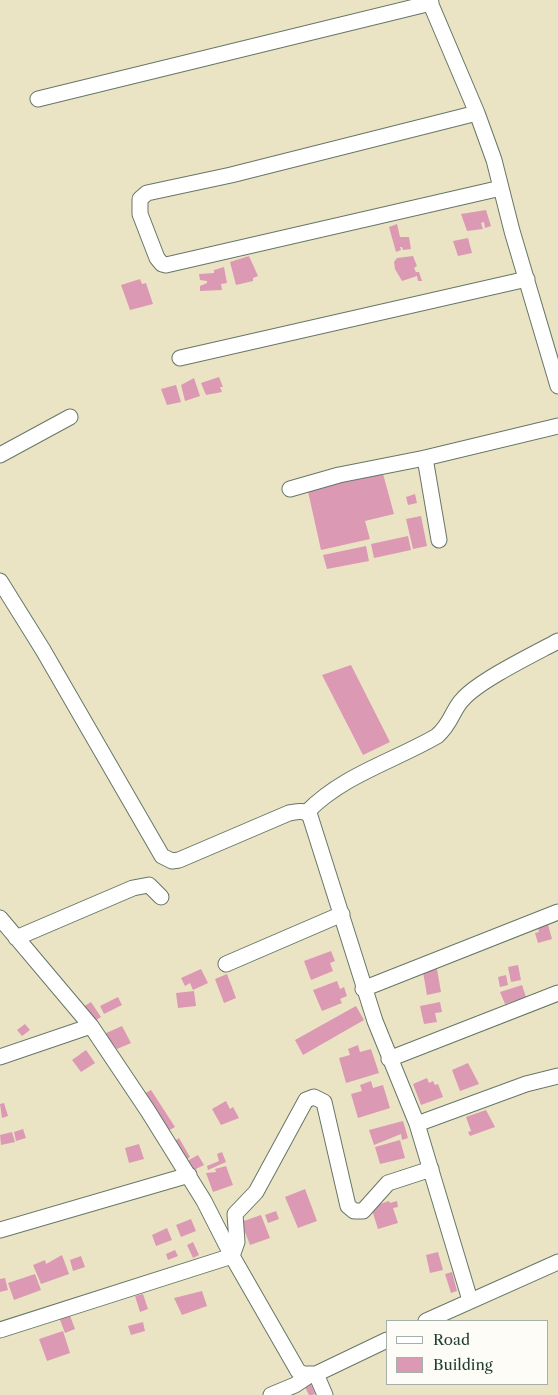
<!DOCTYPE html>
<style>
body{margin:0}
#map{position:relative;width:558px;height:1395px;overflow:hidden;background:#ebe4c4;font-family:"Libre Caslon Text",serif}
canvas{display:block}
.legend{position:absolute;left:386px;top:1320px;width:162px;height:65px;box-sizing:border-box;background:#fdfcf7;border:1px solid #a4b0a9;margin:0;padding:6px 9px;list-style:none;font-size:15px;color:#1f3d34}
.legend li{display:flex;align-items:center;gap:10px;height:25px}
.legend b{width:25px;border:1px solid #a4b0a9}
</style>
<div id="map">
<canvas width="558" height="1395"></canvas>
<ul class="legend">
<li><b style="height:6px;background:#fff"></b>Road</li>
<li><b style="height:14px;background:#db99b4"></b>Building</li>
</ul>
</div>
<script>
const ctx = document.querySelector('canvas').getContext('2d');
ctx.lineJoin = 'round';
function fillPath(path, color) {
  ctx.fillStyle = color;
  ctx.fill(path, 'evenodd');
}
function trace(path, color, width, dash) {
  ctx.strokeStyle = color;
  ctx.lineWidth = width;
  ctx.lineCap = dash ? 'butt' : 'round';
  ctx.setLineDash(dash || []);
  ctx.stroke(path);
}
const building = new Path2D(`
 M486 210 491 226 485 228 484 222 481 223 483 229 467 231 461 214Z
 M397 224 400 237H409L411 249 403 250 402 247H400L401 250 396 252 389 227Z
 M468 238 472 253 458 256 453 241Z
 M249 256 258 276 253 278V281L236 285 230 262Z
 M413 256 417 266 414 268 416 272H419L422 281H418L417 276 402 281 395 269 394 262 397 258Z
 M224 267 227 283 221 284 222 290 200 291V286L207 283V281L200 280 199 274 214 273V270Z
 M140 279 142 284 146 283 153 304 130 310 121 285Z
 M219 377 223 387H220L222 392 206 395 201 383Z
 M194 378 200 396 185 401 181 385Z
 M176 385 181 402 167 405 161 389Z
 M382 470 394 514 365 521 370 539 321 550 307 487Z
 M415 494 417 503 408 505 406 497Z
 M421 516 427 546 413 549 406 519Z
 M408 536 411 550 374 558 371 544Z
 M366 546 369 561 327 569 323 555Z
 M351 665 390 742 363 755 322 675Z
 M547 921 552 939 538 943 535 933 539 932 537 924Z
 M331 951 335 961 330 963 333 971 311 980 304 961Z
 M518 965 521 980 511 982 508 967Z
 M201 969 208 983 193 990 190 983 185 986 181 978Z
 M437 969 441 992 427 995 423 972Z
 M227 974 236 998 224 1003 215 979Z
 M506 975 508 985 500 987 498 977Z
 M337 981 340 989 344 987 347 996 340 999 342 1003 322 1011 313 990Z
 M522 985 526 997 505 1004 500 992Z
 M194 991 196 1006 178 1008 176 993Z
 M118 997 122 1005 104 1014 100 1006Z
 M91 1002 101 1017 93 1022 83 1007Z
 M440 1002 442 1012 435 1013 437 1022 424 1024 420 1006Z
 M356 1006 364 1020 303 1055 295 1040Z
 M25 1024 30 1030 22 1036 17 1030Z
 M122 1026 131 1043 117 1049 104 1034Z
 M358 1045 360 1052 371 1049 379 1073 346 1083 339 1058 350 1055 348 1049Z
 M86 1050 95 1063 81 1072 72 1060Z
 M468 1063 479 1084 460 1091 452 1070Z
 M427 1078 429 1083 433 1081 435 1085 438 1084 443 1097 421 1105 413 1084Z
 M371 1081 373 1088 383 1085 390 1108 358 1118 351 1094 362 1091 360 1085Z
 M151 1090 175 1127 166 1132 142 1095Z
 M226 1101 230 1109 233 1107 239 1118 221 1125 212 1109Z
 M4 1103 8 1116 2 1118 0 1104Z
 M486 1110 495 1127 470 1136 468 1132 471 1131 466 1117Z
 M403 1121 408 1138 402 1140 401 1134 374 1145 369 1130Z
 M23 1129 26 1138 16 1141 14 1132Z
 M12 1132 15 1142 1 1145 0 1135Z
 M179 1138 190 1157 184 1161 173 1142Z
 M400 1140 405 1158 380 1164 375 1147Z
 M139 1144 144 1159 129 1163 125 1148Z
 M222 1152 226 1162 208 1170 207 1166 219 1161 217 1154Z
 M198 1155 204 1165 192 1171 187 1161Z
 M226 1166 233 1185 213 1192 206 1173 216 1172 215 1169Z
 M305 1189 317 1221 298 1228 285 1197Z
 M389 1201 390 1203 397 1201 398 1207 393 1208 398 1223 378 1229 371 1207Z
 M276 1211 279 1219 268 1223 265 1215Z
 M261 1215 270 1238 250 1245 241 1222Z
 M191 1219 196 1231 181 1237 176 1225Z
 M167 1228 172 1240 156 1246 152 1235Z
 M193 1242 199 1255 193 1258 187 1245Z
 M175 1250 178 1256 168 1260 166 1254Z
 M438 1252 443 1270 430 1273 426 1255Z
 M62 1255 69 1274 41 1284 33 1265 45 1260 46 1264Z
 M81 1256 85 1267 73 1271 70 1260Z
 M452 1272 457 1291 451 1293 445 1274Z
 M35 1274 41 1290 14 1300 8 1283Z
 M5 1278 8 1290 0 1292V1279Z
 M202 1291 207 1306 182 1315 174 1298Z
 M143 1294 148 1309 140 1312 135 1296Z
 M69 1313 75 1329 65 1333 59 1317Z
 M143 1322 145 1331 131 1335 128 1326Z
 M63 1331 70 1353 47 1361 39 1339Z
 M310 1382 315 1394 312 1395H309L304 1385Z`);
const minor = new Path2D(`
 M429 0 477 113 494 160 512 231 558 386
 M38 99 431 3
 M477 113 231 175 147 193 140 199V214L157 258 162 264 166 265 501 188
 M180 358 527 279
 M0 455 70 417
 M425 458 439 540
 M290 489 339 475 425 458 558 426
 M0 581 43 650 162 856 172 861 179 860 289 813C296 812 304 809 310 816L375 1021 417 1124 470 1300
 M307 812C343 775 394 761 437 736 452 723 452 710 463 699 480 680 534 654 558 641
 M0 918 91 1026 148 1111 204 1201 232 1256 298 1371 303 1374H316L387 1340
 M16 938 133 888 149 885 161 897
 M226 964 342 914
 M363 989 558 912
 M0 1057 91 1026
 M389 1059 558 993
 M417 1124 526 1084 558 1076
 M0 1230 189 1175
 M426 1321 558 1262
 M0 1330 232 1256 237 1242 235 1214 256 1192 306 1100 314 1097 324 1102 348 1206 354 1211H363L388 1183 431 1169
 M316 1374 325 1395
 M271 1395 295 1385 310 1375`);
fillPath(building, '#db99b4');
trace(minor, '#676', 17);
trace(minor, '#fff', 15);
</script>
